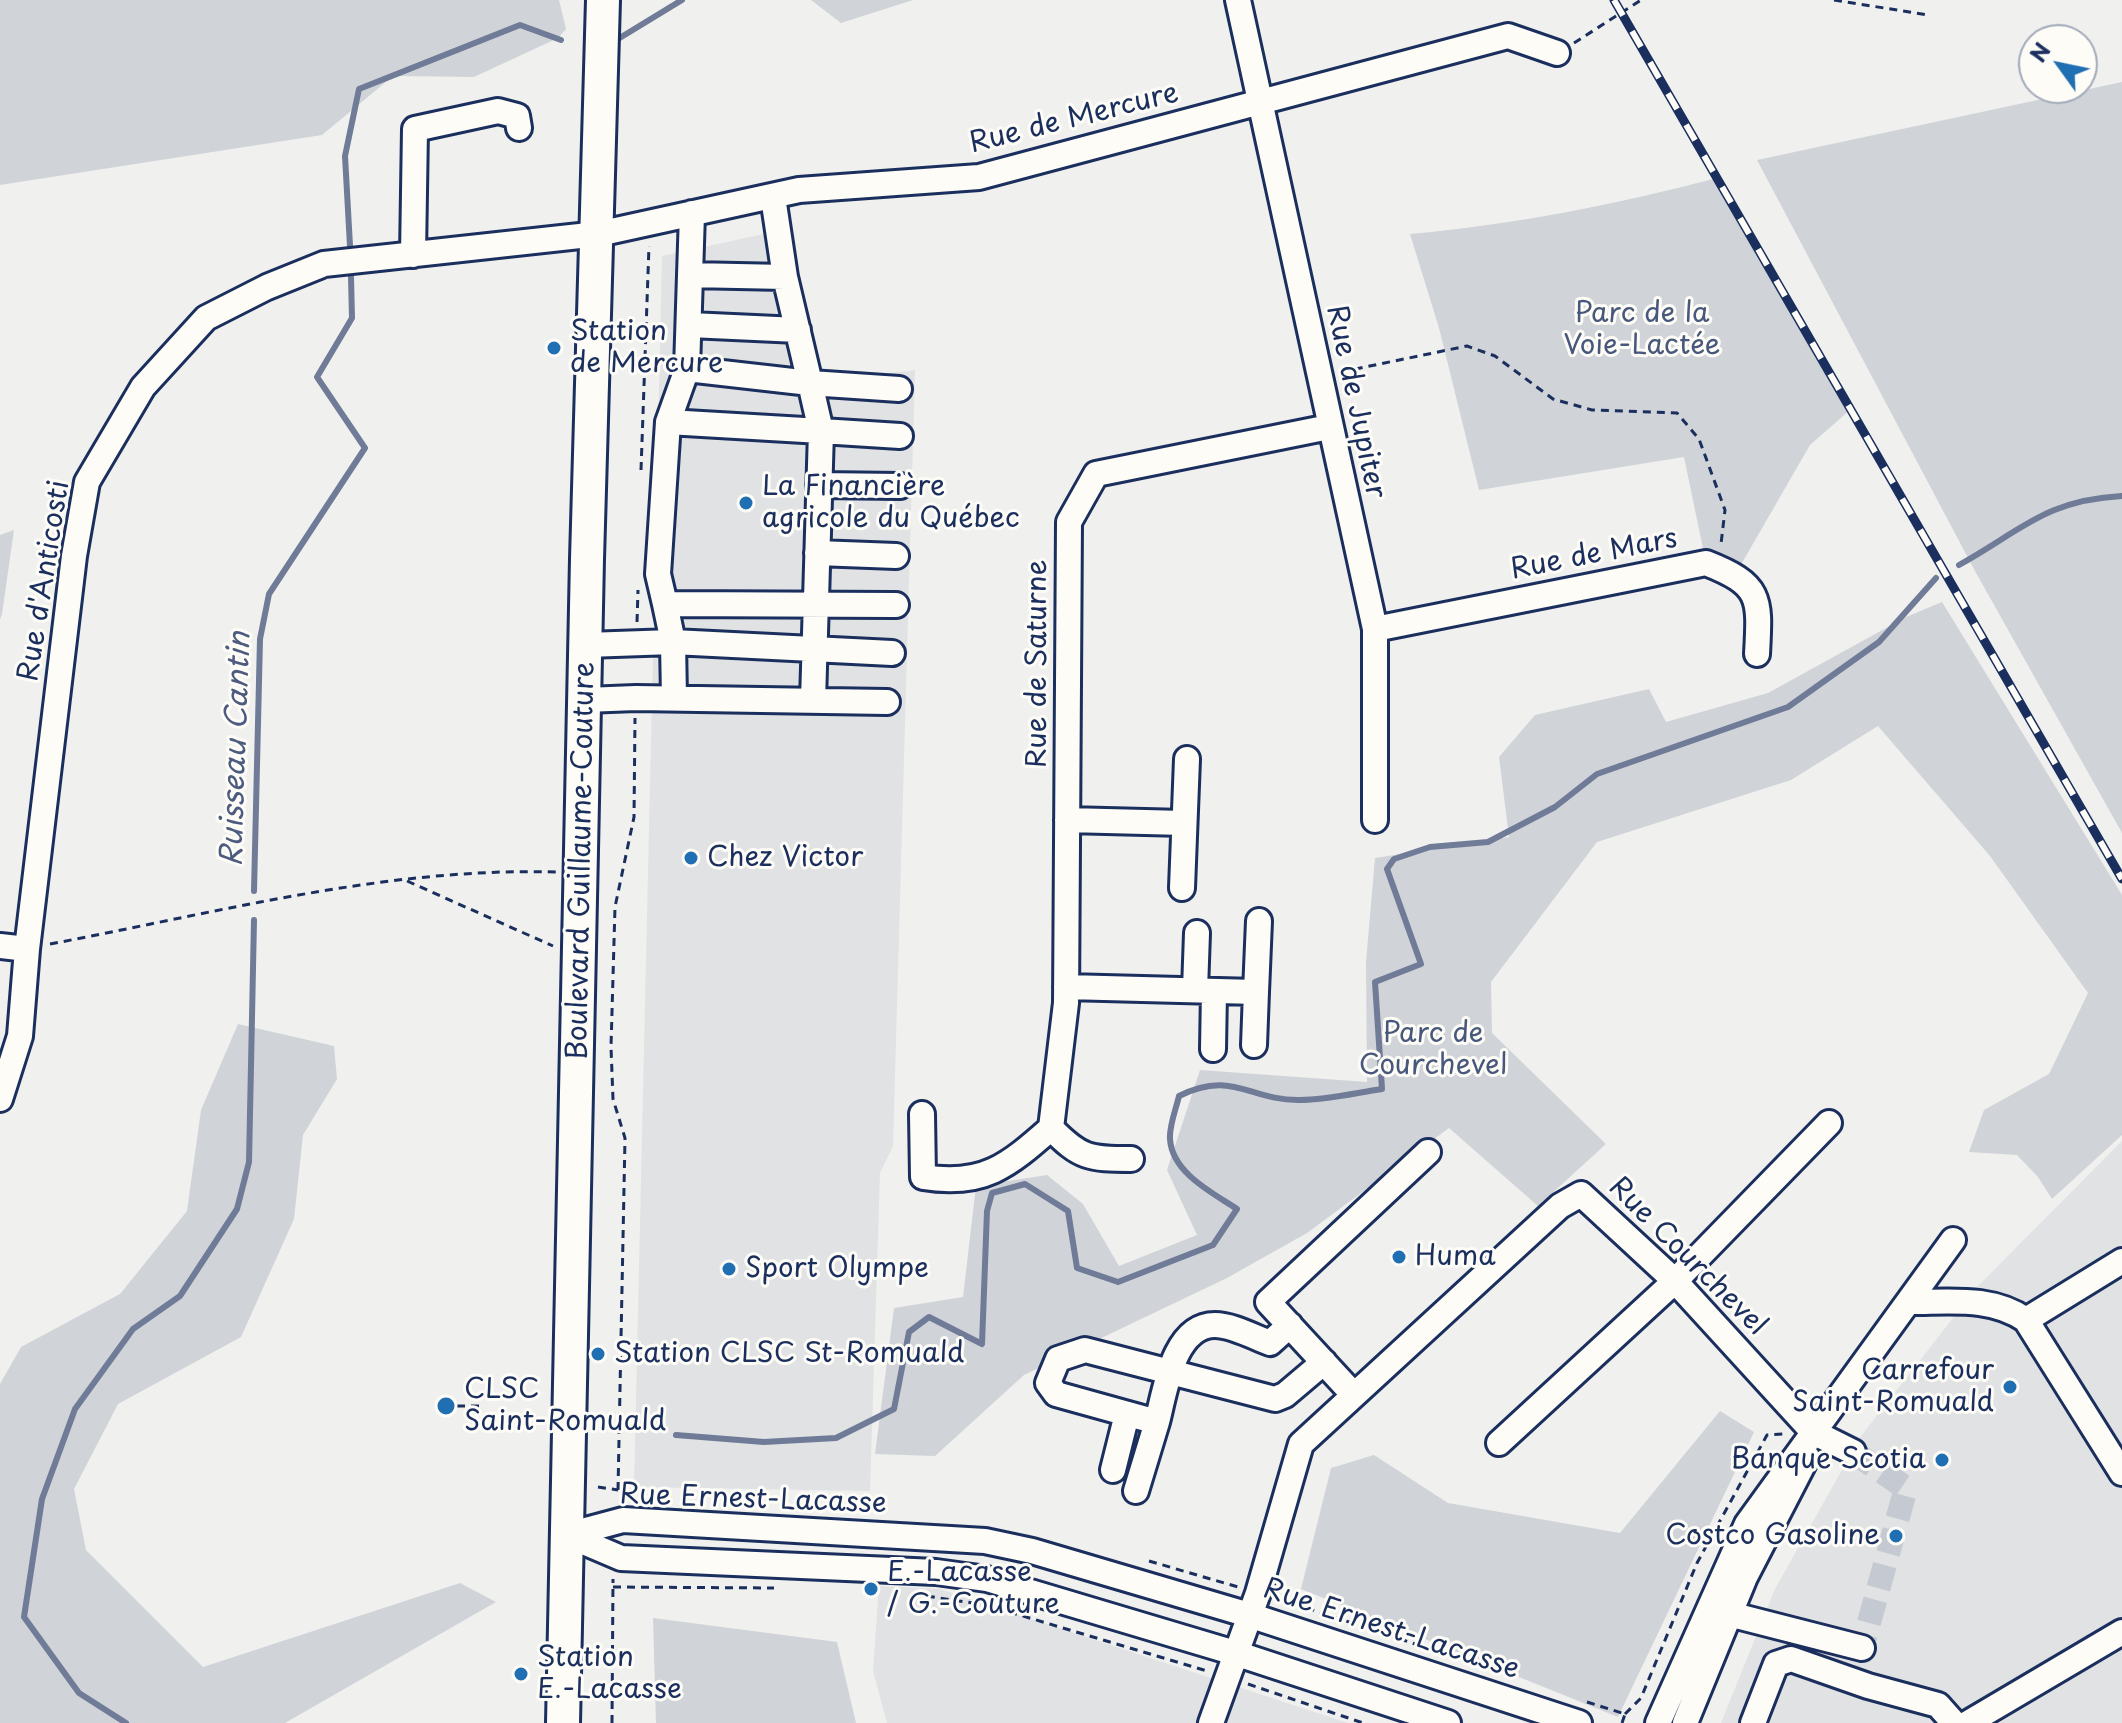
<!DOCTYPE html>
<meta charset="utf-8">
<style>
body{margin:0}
#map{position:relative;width:2122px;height:1723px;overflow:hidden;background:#f0f0ee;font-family:"Playpen Sans",sans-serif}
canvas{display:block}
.north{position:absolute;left:2018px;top:24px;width:80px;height:80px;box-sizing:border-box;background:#fdfcf7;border:2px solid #a3aaba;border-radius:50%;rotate:303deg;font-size:22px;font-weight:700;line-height:32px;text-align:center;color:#1b2f5e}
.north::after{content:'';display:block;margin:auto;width:28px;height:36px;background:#1f6fb2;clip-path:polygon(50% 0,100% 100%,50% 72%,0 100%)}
</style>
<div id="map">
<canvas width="2122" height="1723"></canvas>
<div class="north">N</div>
</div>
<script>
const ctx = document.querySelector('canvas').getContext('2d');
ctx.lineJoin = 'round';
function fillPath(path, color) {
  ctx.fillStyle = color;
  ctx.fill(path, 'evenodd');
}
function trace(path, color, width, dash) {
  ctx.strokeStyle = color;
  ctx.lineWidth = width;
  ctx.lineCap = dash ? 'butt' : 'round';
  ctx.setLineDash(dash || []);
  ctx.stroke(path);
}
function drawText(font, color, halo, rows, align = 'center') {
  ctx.font = font + ' "Playpen Sans",sans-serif';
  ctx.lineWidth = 6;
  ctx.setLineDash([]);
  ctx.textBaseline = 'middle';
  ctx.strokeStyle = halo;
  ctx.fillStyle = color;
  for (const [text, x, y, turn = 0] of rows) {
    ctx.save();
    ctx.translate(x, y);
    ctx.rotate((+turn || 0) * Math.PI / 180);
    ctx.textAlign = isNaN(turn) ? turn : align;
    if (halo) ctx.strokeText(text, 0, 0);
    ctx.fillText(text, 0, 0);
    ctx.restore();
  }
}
const built = new Path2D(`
 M787 229 816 382 915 370 893 1146 880 1173 870 1491 634 1487 662 256Z
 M2122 1141V1723H1721L1775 1589 1861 1436 1978 1286Z
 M879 1586 940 1589 1348 1723H887L873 1671Z`);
const green = new Path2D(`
 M0 0H559L566 29 558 38 474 77 393 76 322 135 0 185Z
 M811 0H913L841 23Z
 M2122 82V833L1975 571 1757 160Z
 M1717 178 1851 409 1810 445 1735 575 1706 563 1684 457 1479 490 1439 328 1410 234C1512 225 1618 204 1717 178Z
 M14 530 2 614 0 619V535Z
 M1942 602 2122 895V1135L2052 1199 2038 1177 2017 1155 1969 1152 1984 1110 2049 1074 2088 993 1990 856 1878 726 1791 780 1597 842 1491 982 1492 1033 1606 1144 1538 1206 1449 1128 1307 1233 1227 1278 1024 1375 935 1456 875 1454 894 1308 963 1297 976 1186 1047 1175 1083 1204 1119 1266 1197 1235 1167 1170 1200 1070 1367 1082 1366 962 1375 858 1509 837 1499 757 1535 715 1649 689 1666 722 1768 693 1906 617Z
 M238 1024 334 1046 337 1079 303 1135 294 1219 241 1337 118 1404 74 1489 86 1550 203 1667 460 1583 496 1602 285 1723H0V1384L21 1347 120 1294 187 1211 201 1110Z
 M1720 1411 1754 1432 1618 1717 1301 1589 1331 1468 1374 1455 1448 1503 1620 1533Z
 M653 1618 837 1642 856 1723H656Z`);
const stream = new Path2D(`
 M618 39 682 0
 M350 246 345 156 359 89 520 25 561 40
 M1959 565C2022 530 2046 500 2122 496
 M254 891 260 639 269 594 365 448 317 377 352 318 351 277
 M676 1435 764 1442 836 1438 894 1409 909 1332 929 1317 982 1344 987 1211 992 1193 1025 1184 1068 1211 1077 1268 1118 1282 1213 1245 1237 1209C1213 1193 1172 1173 1170 1139 1169 1126 1176 1109 1179 1096 1232 1069 1250 1101 1300 1100 1327 1100 1355 1093 1382 1089L1375 982 1421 964 1387 869 1394 859 1430 847 1488 842 1555 807 1597 774 1788 707 1879 642 1936 578
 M126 1723 79 1693 24 1617 42 1499 75 1409 133 1329 180 1296 237 1209 249 1162 254 920`);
const minorTunnel = new Path2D(`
 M1853 1452 1906 1488 1862 1648`);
const path = new Path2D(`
 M1834 0 1928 15
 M1574 43 1641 0
 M1341 372 1467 346 1495 356 1553 399 1592 410 1677 413 1699 439 1725 510 1721 544
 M641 470 649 246
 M637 622 638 590
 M407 881 553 946
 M50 944C216 913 386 867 556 872
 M457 1406H479
 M598 1487 618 1490
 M618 1490 625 1138 613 1099 611 1047 615 907 634 817 635 718
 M1149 1561 1238 1587
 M613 1587 774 1588
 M913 1594 986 1605 1207 1671
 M1280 1599 1478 1665
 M1248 1684 1363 1723
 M1587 1702 1625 1714
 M1625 1714 1641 1698 1697 1563 1767 1435 1784 1434
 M612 1723 613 1579
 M1622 1723 1625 1714`);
const minor = new Path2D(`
 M1238 0 1375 629V820
 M773 197 785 277 810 383 899 389
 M413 255 415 129 498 111 517 116 519 128
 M690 275 785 277
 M690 325 798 330
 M668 422 687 369
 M819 485 900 486
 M817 553 896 556
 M665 604 658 574 668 422 821 431 810 383 687 369 692 213
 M1375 629 1706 563C1762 585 1760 598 1757 654
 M586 645 673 642 892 653
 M674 698 673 642 665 604 896 605
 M585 700 636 698 887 702
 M813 701 821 431 900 436
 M1067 820 1184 823
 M1182 888 1187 759
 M0 946 27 949
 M1066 987 1256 992 1259 921
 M1195 990 1197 933
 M1254 1045 1256 992
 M1213 1049 1214 991
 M0 1099 20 1036 27 949 74 556 87 482 143 387 206 318 267 287 324 264 598 234 799 190 979 177 1508 36 1557 53
 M922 1114 923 1177C983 1187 1008 1166 1051 1128
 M1131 1159C1089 1159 1080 1158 1051 1128L1066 1003 1069 522 1096 474 1329 427
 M1911 1302C1950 1302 1992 1296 2026 1320L2122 1473
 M2026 1320 2122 1261
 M1290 1325 1270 1343C1254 1337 1232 1325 1215 1325 1173 1325 1165 1392 1157 1422L1056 1394 1048 1383 1058 1359 1085 1350 1275 1399 1285 1395 1324 1362
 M1353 1394 1268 1302 1428 1152
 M1499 1443 1675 1281 1829 1123
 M1113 1470 1127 1414
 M1136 1491 1157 1422
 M567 1535 623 1520 985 1541 1032 1551 1249 1615 1579 1723
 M567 1535 621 1558 936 1572 987 1579 1235 1653 1448 1723
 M1729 1614 1862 1648
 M1211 1723 1258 1593 1301 1444 1560 1206 1581 1194 1675 1281 1813 1432 1853 1452
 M1658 1723 1747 1524 1953 1240
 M1685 1723 1745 1577 1807 1457
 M1753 1723 1776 1664 1791 1659 1868 1686 1938 1705 1954 1723
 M1968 1723 2122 1632`);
const major = new Path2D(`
 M563 1723 587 559 603 0`);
const rail = new Path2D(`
 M1614 0 2122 879`);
const markers = [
 [554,348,8,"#1f6fb2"],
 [746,503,8,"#1f6fb2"],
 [691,858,8,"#1f6fb2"],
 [1399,1257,8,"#1f6fb2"],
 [729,1269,8,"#1f6fb2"],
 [598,1354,8,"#1f6fb2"],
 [2010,1387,8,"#1f6fb2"],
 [446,1406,10,"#1f6fb2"],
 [1942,1460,8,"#1f6fb2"],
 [1896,1536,8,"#1f6fb2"],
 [871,1589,8,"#1f6fb2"],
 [521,1674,8,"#1f6fb2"]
];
const streetNames = [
 ["Rue de Mercure",1074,119,-14],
 ["Rue de Jupiter",1355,402,78],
 ["Rue de Mars",1594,555,-11],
 ["Rue d'Anticosti",45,581,-81],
 ["Rue de Saturne",1038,664,-90],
 ["Boulevard Guillaume-Couture",582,861,-89],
 ["Rue Courchevel",1687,1257,45],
 ["Rue Ernest-Lacasse",753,1500,2],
 ["Rue Ernest-Lacasse",1391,1630,18]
];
const parkNames = [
 ["Parc de la",1642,314],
 ["Voie-Lactée",1642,346],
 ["Parc de",1433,1034],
 ["Courchevel",1433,1066]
];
const poiNames = [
 ["Station",570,332],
 ["de Mercure",570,364],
 ["La Financière",762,487],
 ["agricole du Québec",762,519],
 ["Chez Victor",707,858],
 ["Huma",1415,1257],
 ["Sport Olympe",745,1269],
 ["Station CLSC St-Romuald",614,1354],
 ["Carrefour",1994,1371,"right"],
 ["Saint-Romuald",1994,1403,"right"],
 ["CLSC",464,1390],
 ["Saint-Romuald",464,1422],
 ["Banque Scotia",1926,1460,"right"],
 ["Costco Gasoline",1880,1536,"right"],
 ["E.-Lacasse",887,1573],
 ["/ G.-Couture",887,1605],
 ["Station",537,1658],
 ["E.-Lacasse",537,1690]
];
const waterNames = [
 ["Ruisseau Cantin",237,749,-88]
];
fillPath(built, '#e0e2e3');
fillPath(green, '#d0d3d8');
trace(stream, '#6f7b97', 6);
trace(minorTunnel, '#c5c9d1', 24, [24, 12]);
trace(minor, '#1b2f5e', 30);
trace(major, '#1b2f5e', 38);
trace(path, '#1b2f5e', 3, [8, 6]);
trace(minor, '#fdfcf7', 24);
trace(major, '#fdfcf7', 32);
trace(rail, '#1b2f5e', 9);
trace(rail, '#fdfcf7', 6, [18]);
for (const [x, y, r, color] of markers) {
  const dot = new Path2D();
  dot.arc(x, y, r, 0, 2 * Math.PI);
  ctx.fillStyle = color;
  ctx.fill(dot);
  trace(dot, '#fdfcf7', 3);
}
drawText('28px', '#1b2f5e', '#fdfcf7', streetNames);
drawText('28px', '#48587c', '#fdfcf7', parkNames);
drawText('28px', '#1b2f5e', '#fdfcf7', poiNames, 'left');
drawText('italic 30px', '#4c5b7f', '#fdfcf7', waterNames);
</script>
